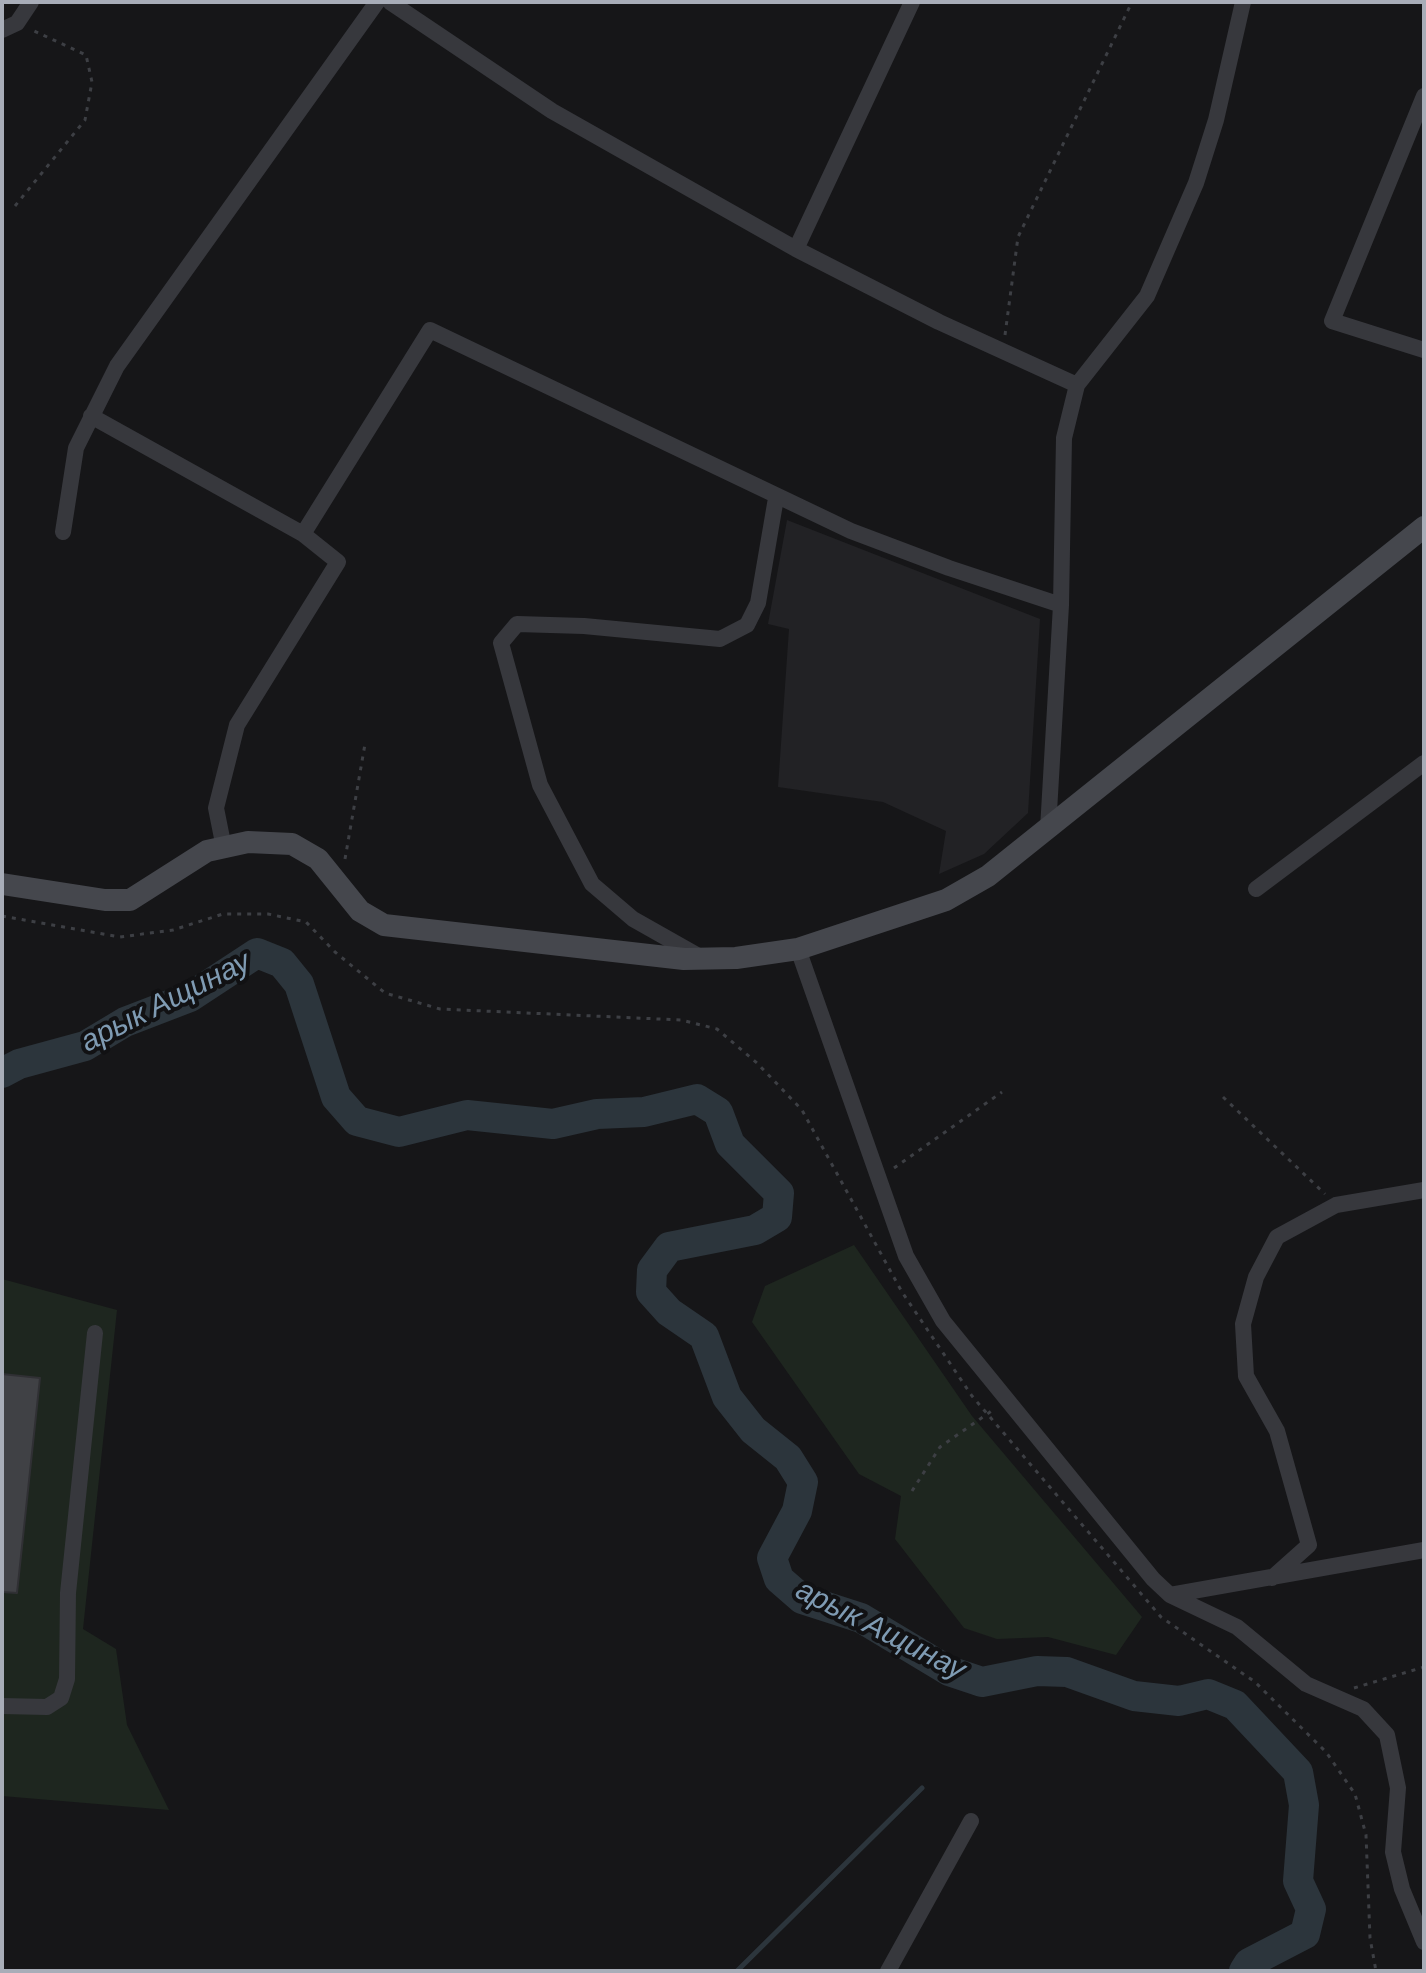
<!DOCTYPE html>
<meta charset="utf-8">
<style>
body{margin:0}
#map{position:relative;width:1426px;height:1973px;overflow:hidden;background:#161618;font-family:Signika,sans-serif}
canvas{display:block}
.frame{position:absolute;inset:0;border:4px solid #a8adb8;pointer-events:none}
</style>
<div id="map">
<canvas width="1426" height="1973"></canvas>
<div class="frame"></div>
</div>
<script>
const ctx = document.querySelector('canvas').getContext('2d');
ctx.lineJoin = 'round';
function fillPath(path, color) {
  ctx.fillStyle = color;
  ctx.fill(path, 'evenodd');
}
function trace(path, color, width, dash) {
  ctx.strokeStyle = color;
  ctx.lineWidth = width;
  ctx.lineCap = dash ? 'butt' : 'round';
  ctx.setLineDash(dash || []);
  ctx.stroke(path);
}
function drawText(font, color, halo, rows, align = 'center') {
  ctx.font = font + ' Signika,sans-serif';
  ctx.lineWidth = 8;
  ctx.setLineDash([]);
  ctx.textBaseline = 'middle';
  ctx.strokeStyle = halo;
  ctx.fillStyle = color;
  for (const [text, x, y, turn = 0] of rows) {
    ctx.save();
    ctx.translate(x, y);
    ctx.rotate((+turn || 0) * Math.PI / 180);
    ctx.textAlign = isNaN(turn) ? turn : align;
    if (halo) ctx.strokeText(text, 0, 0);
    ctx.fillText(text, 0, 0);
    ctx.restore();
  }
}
const built = new Path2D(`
 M787 520 1040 619 1028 813 984 854 939 874 946 831 883 802 778 787 789 629 768 624Z`);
const green = new Path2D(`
 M854 1245 972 1416 1142 1617 1116 1655 1048 1637 997 1639 964 1628 895 1539 901 1496 859 1474 752 1322 765 1286Z
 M2 1279 117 1310 83 1629 116 1649 127 1725 169 1810 2 1796Z`);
const stream = new Path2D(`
 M737 1971 922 1788`);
const river = new Path2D(`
 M2 1073 19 1064 85 1046 125 1022 190 997 257 953 282 963 299 984 336 1097 357 1121 399 1132 467 1115 553 1124 597 1114 644 1112 697 1099 718 1112 730 1144 779 1193 777 1217 755 1230 669 1247 652 1270 651 1292 669 1312 704 1336 727 1397 753 1430 788 1458 803 1482 797 1511 772 1558 779 1579 802 1599 861 1618 949 1671 982 1682 1037 1671 1067 1672 1134 1696 1179 1701 1208 1694 1235 1705 1298 1772 1304 1805 1298 1881 1311 1909 1305 1934 1249 1963 1244 1971`);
const building = new Path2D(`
 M2 1374 40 1378 17 1593 2 1592Z`);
const path = new Path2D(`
 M15 206 85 120 92 82 86 55 32 30
 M1005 335 1018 237 1132 2
 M345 859 365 744
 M2 916 120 937 173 930 223 914H268L306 922 335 952 385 993 440 1009 681 1020 717 1029 757 1063 802 1110 902 1292 972 1396 1161 1617 1255 1682 1326 1752 1355 1794 1366 1835 1370 1938 1376 1971
 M1223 1097 1325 1194
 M894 1168 1002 1092
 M912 1491 940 1447 993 1410
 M1354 1688 1424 1667`);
const street = new Path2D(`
 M390 2 552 111 796 249 939 322 1077 385
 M2 30 17 23 31 2
 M1424 96 1332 321 1424 350
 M796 249 912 2
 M91 416 303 534 338 562 237 725 216 808 224 848
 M63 532 76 448 117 366 377 2
 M303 534 430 330 851 531 949 568 1061 605
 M1048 829 1061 605 1064 438 1077 385 1147 296 1196 183 1216 120 1243 2
 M1256 889 1424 763
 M798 949 906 1256 943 1321 1153 1579 1170 1595 1237 1627 1306 1684 1363 1709 1387 1735 1398 1788 1393 1852 1402 1889 1424 1942
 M702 958 633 919 592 884 540 785 501 643 517 624 584 626 720 639 747 625 758 603 776 498
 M1272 1578 1309 1545 1277 1431 1246 1376 1243 1324 1256 1277 1277 1237 1336 1205 1424 1190
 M1170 1595 1424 1550
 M2 1706 47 1707 61 1698 67 1679 68 1593 95 1333
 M888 1971 971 1821`);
const secondary = new Path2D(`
 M2 884 105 900H130L207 851 248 842 292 844 318 859 360 911 384 925 684 959 736 958 798 949 946 900 988 876 1424 527`);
const waterNames = [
 ["арык Ащинау",166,1003,-27],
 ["арык Ащинау",880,1631,27]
];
fillPath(built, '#222225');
fillPath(green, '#1e261f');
trace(stream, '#2c353c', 5);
trace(river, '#2c353c', 30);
fillPath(building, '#404145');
trace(building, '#303034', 2);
trace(path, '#3d3f44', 3, [4, 6]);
trace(street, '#37383d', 16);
trace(secondary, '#45474d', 22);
drawText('italic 30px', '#7f9bb3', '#111113', waterNames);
</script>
